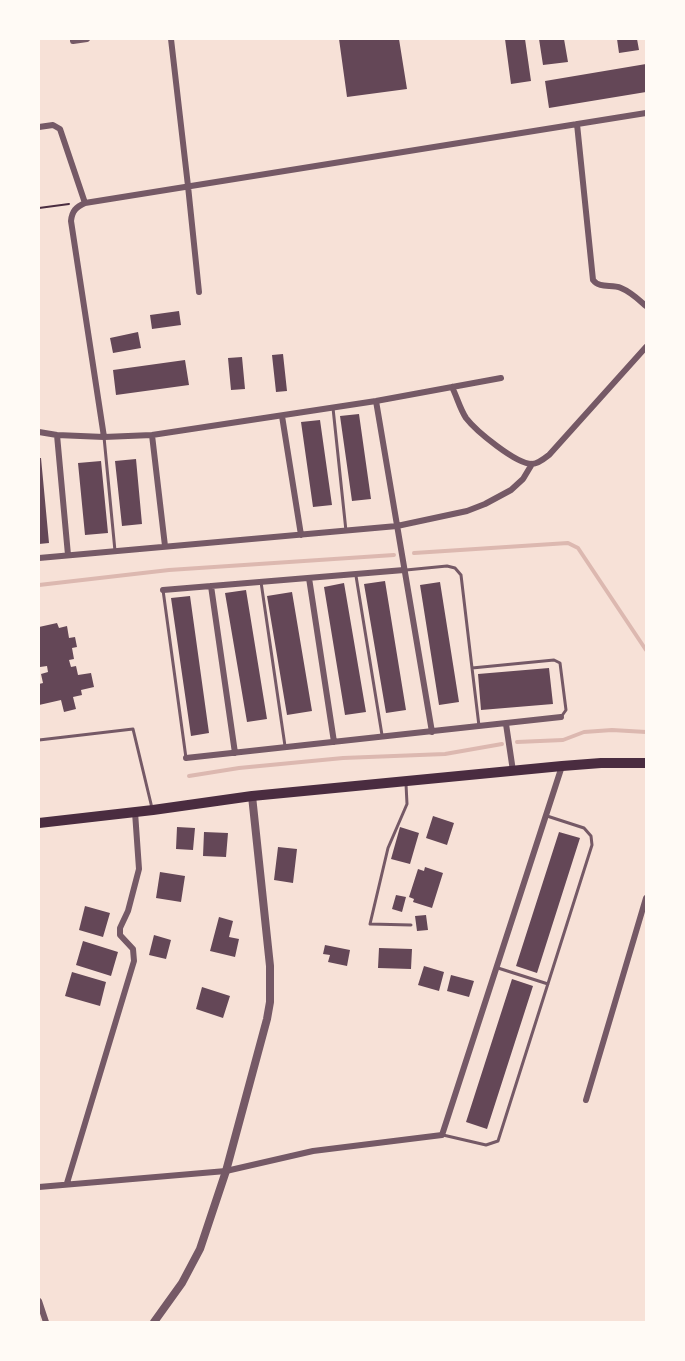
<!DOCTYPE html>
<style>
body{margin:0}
#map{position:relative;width:685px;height:1361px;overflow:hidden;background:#f7e1d7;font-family:"DM Sans",sans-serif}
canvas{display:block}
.frame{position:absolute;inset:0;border:40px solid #fffaf5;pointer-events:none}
</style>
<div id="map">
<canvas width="685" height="1361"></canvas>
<div class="frame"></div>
</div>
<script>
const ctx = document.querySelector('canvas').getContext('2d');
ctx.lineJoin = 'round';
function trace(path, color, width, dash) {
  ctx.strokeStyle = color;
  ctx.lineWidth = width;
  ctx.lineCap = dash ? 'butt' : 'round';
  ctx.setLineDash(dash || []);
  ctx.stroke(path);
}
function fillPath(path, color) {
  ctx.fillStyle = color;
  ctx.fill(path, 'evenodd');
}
const stream = new Path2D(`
 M414 553 568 543 578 548 646 650
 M39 585 169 570 394 555
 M517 742 563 740 584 732 612 730 646 732
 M189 776 239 768 343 758 445 754 502 744`);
const building = new Path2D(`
 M339 39H399L407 89 347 97Z
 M505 39H525L531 81 511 84Z
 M539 39H564L568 62 543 65Z
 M617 39H637L639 50 619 53Z
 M646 64V92L549 108 545 81Z
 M179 311 181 325 152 329 150 315Z
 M138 332 141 348 113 353 110 338Z
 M283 354 287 391 276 392 272 355Z
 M242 357 245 389 231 390 228 358Z
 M185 360 189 385 116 395 113 370Z
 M359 414 371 499 352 501 340 416Z
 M320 420 332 505 313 507 301 422Z
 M39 458H41L49 543 39 544Z
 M136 459 142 524 122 526 115 461Z
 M101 461 108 533 85 535 78 463Z
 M385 581 406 710 386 713 364 584Z
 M440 582 459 702 439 705 420 585Z
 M344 583 366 712 345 715 324 587Z
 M246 590 267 719 247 722 225 593Z
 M292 592 312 711 287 715 267 596Z
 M190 596 209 733 191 736 171 598Z
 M57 623 59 628 67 626 69 638 75 637 77 647 72 648 74 659 69 660 71 667 76 666 78 675 91 673 94 687 81 690 82 695 73 697 76 709 64 712 61 700 39 705V684L43 683 41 674 48 672 47 666 40 667 39 665V627Z
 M549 668 553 704 481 710 478 674Z
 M433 816 454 823 447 845 426 838Z
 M177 827 195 828 193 850 176 849Z
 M400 827 419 833 410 864 391 859Z
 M204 832 228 833 226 857 203 856Z
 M559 832 580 838 537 973 516 966Z
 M278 847 297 849 293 883 274 880Z
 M425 867 443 873 432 908 413 902 414 899 409 897 418 869 424 871Z
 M160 872 185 876 181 902 156 898Z
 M396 895 406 897 402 912 392 909Z
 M85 906 110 913 103 937 79 930Z
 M426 915 428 930 417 931 415 916Z
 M219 917 233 921 229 937 239 939 235 957 210 951Z
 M154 935 171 940 166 959 149 955Z
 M83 941 118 952 111 976 76 965Z
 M325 945 350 950 347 966 328 962 330 955 323 954Z
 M379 948 412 949 411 969 378 968Z
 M424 966 444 972 439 991 418 985Z
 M72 972 106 982 100 1006 65 996Z
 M451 975 474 981 469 997 447 991Z
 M512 979 533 986 487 1129 466 1122Z
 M202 987 230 996 223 1018 196 1009Z`);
const path = new Path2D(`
 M39 208 69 204`);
const service = new Path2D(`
 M333 408 346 531
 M104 437 115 551
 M406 570 447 566 455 568 461 575 472 668 554 660 560 663 566 710 561 717
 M356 576 382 735
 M261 582 285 746
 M163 590 186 758
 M472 668 479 726
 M39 740 133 729 152 808
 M406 784 407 804 388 848 370 924 411 925
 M498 968 548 984
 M443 1135 486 1145 498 1141 592 845 591 836 584 828 547 816`);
const minor = new Path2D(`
 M171 39 188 186 199 292
 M73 41 87 39
 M577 124 593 280C600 289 611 284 621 288 631 292 638 299 646 306
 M39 127 53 125 60 129 85 203
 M452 387C457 397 460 409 466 418 476 431 516 464 532 464 538 464 544 459 549 455L646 347
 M376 401 432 732
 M282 416 301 535
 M39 432 57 435 104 437 152 435 376 401 501 378
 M57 435 68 555
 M152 435 165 546
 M104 437 71 221C72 211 76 207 85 203L646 113
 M39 558 397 526 467 511 485 504 511 490 523 479 532 464
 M309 578 334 742
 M211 586 235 753
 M163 590 404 570
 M506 724 513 771
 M186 758 561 717
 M586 1100 646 898
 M67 1183 134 961 133 949 120 935V928L128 911 139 869 135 812
 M39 1187 226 1171 313 1151 442 1135 562 766
 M39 1301 46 1322`);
const tertiary = new Path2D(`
 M154 1322 182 1283 200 1249 226 1171 267 1019 270 1002V966L252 796`);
const trunk = new Path2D(`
 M39 823 153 810 252 796 562 766 601 763H646`);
trace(stream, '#dcb8b0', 4);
fillPath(building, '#644757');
trace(path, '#4a2c40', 2);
trace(service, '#755966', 3);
trace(minor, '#755966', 6);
trace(tertiary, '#755966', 8);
trace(trunk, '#4a2c40', 10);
</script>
